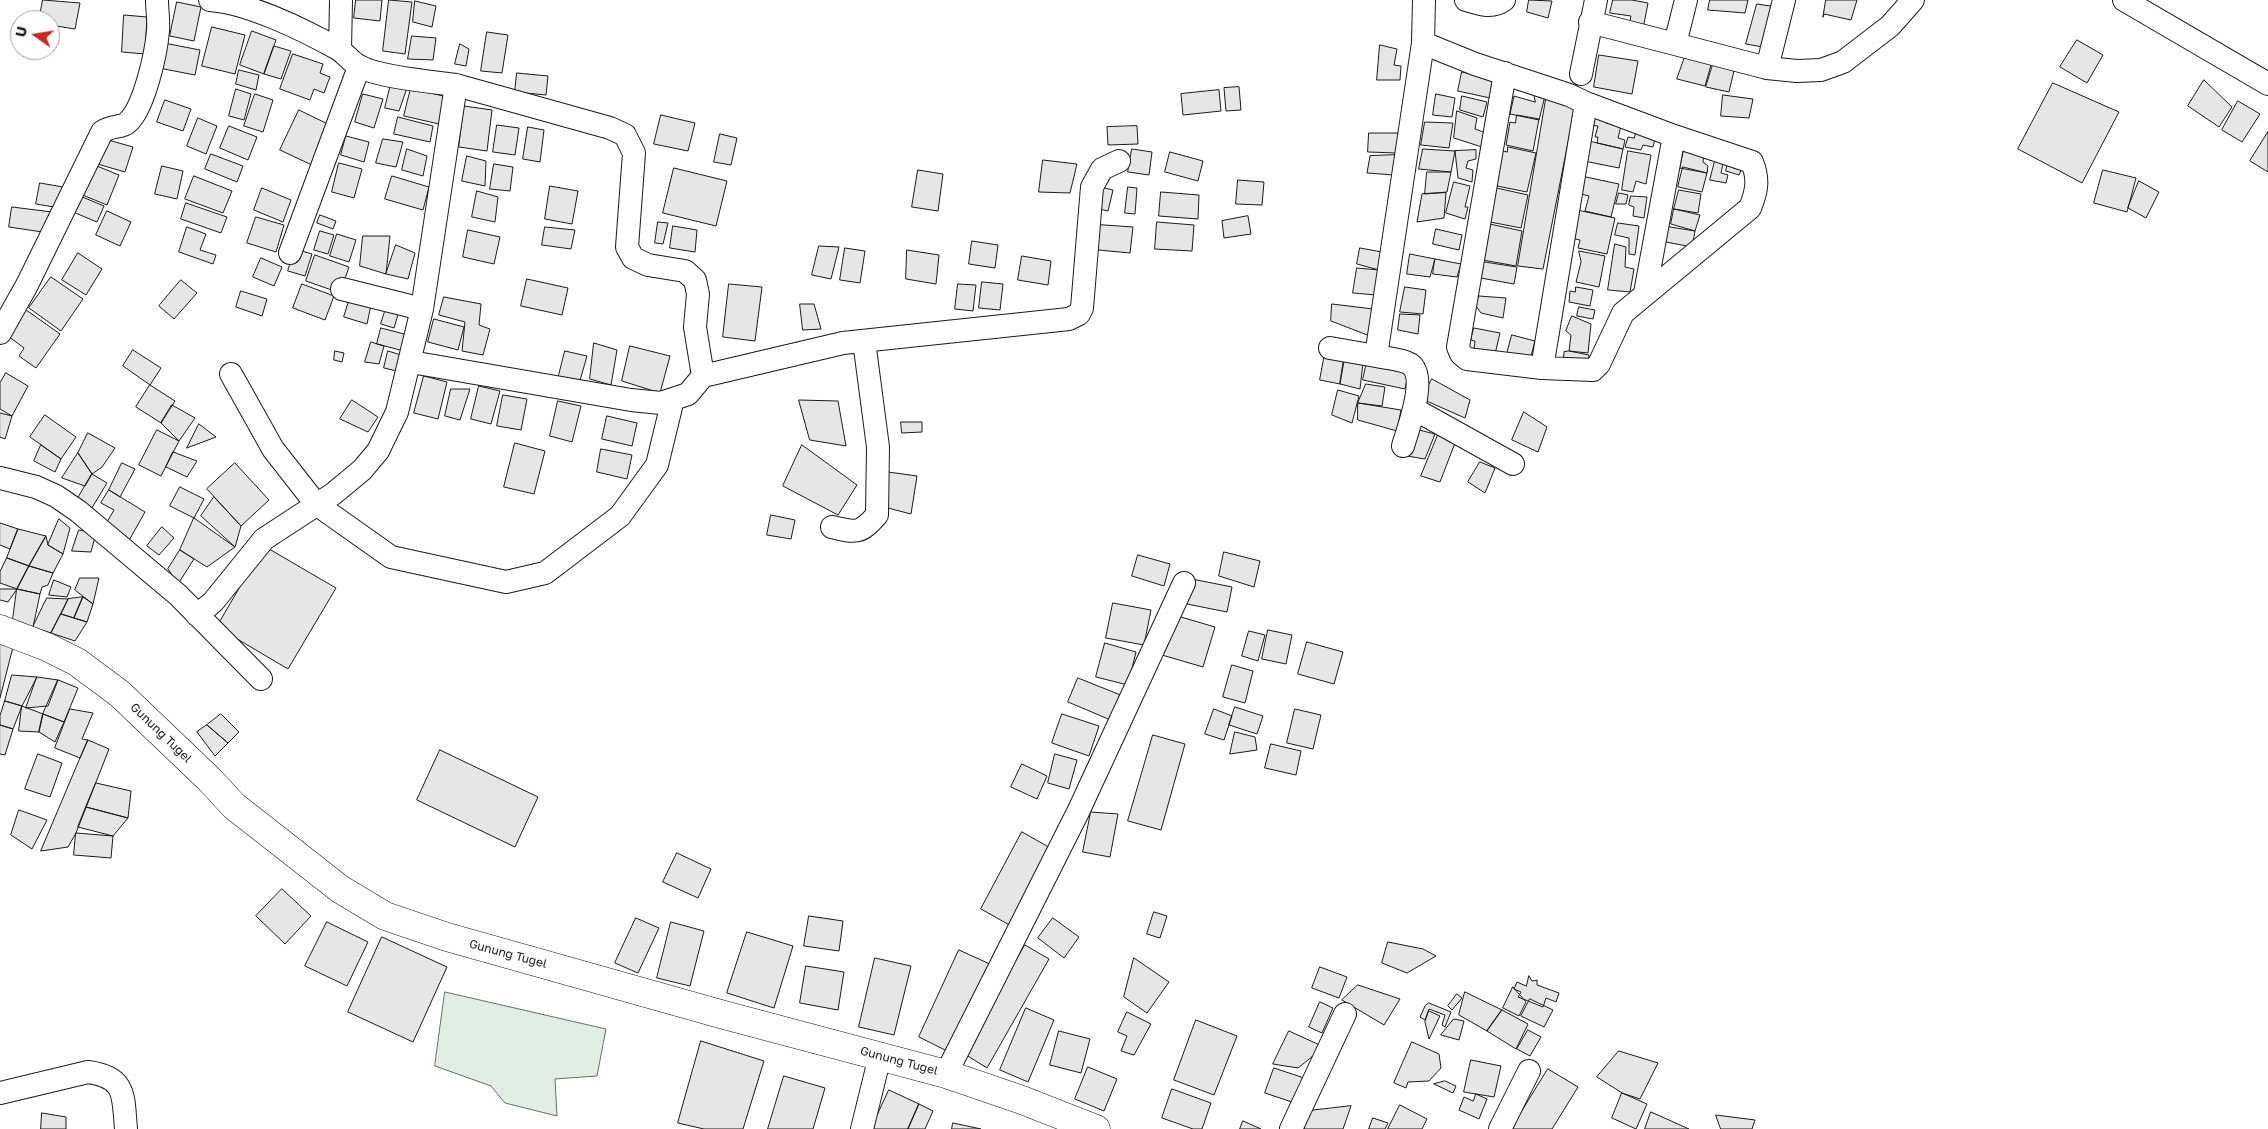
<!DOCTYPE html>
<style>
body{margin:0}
#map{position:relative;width:2268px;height:1129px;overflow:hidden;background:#fff;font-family:"Golos Text",sans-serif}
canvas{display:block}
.north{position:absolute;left:10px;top:10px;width:50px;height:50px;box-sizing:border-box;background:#fff;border:1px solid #a3a3a3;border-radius:50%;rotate:283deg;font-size:14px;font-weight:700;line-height:20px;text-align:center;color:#1a1a1a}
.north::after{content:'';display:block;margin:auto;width:18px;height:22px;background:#c62828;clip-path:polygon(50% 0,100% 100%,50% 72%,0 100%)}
</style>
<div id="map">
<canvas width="2268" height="1129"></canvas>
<div class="north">U</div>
</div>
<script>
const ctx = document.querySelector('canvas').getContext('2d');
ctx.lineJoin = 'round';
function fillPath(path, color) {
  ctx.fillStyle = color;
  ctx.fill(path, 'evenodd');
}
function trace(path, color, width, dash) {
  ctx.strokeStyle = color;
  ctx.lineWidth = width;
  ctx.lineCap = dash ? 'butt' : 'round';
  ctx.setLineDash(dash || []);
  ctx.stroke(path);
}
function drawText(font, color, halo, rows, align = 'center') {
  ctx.font = font + ' "Golos Text",sans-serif';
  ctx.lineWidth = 4;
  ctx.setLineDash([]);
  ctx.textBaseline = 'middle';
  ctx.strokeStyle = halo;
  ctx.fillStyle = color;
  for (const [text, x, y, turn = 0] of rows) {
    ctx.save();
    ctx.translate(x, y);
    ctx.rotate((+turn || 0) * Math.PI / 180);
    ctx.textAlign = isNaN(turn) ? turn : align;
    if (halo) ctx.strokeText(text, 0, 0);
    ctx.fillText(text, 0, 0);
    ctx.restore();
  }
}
const green = new Path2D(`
 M445 992 606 1029 597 1076 555 1079 557 1116 505 1103 491 1086 435 1066Z`);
const building = new Path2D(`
 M43 0 80 3 75 29 50 25V20H39Z
 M356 0H382L380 21 354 18Z
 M389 0 412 2 405 54 383 51Z
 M1529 0 1552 1 1548 18 1527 12Z
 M1613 0H1632L1648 3 1643 29 1629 26 1631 16 1610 13Z
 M1710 0H1748L1745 13 1708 10Z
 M1826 0H1857L1851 20 1824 14 1823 17Z
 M415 1 436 6 432 27 413 22Z
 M177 2 201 7 194 41 170 36Z
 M1757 4 1777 7 1768 48 1746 44Z
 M124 15 147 17 145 54 122 52Z
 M212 27 245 35 235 74 202 66Z
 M252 31 276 40 264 74 240 65Z
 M487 32 508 35 502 73 481 71Z
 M412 36 436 38 433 60 408 59Z
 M2077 40 2103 55 2087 83 2060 67Z
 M164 43 200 50 195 75 159 68Z
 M460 44 469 49 466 66 455 64Z
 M1380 45 1397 49 1394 65 1401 66 1400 80H1377Z
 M274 46 291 51 281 79 264 74Z
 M293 54 323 64 320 73 330 77 324 93 314 89 310 100 280 89Z
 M1686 54 1713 58 1705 86 1677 79Z
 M1599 55 1638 61 1632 94 1594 87Z
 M1715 58 1736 62 1729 92 1706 87Z
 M239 70 259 75 256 90 236 84Z
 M1462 72 1494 79 1490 98 1458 91Z
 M517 73 548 76 546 95 515 92Z
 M392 80 408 85 399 111 385 108Z
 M2204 80 2232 107 2219 127 2188 106Z
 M2053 83 2119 112 2082 183 2018 149Z
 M1239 87 1241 110 1226 111 1224 88Z
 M411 88 447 97 439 124 404 116Z
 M236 89 251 94 244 120 229 116Z
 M1219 90 1221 111 1183 115 1181 94Z
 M255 94 273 100 263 132 244 126Z
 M363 94 383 99 374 128 355 122Z
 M1436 94 1455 98 1452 117 1433 115Z
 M1534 94 1545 96 1539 120 1510 114 1514 96 1535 102Z
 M1723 95 1753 99 1749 118 1721 116Z
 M1462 96 1487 102 1483 117 1460 110Z
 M1546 99 1575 107 1543 269 1518 266Z
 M165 100 191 109 183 131 157 122Z
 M2238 101 2260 114 2242 142 2222 130Z
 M464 106 492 110 487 151 459 147Z
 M299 110 332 126 314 166 280 150Z
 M1457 111 1477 118 1475 129 1486 133 1482 147 1454 138Z
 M1592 114 1608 118 1606 123 1621 126 1618 138 1625 140 1623 149 1597 143 1598 137H1595L1598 126 1590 125Z
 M661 115 695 123 688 151 654 144Z
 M1517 115 1539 119 1533 151 1506 145 1510 122 1515 123Z
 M398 117 433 126 430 142 394 134Z
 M198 118 217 126 206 154 187 146Z
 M1425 122 1453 123 1449 148 1421 145Z
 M497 125 519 128 515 155 493 152Z
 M229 126 257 137 248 160 220 148Z
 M1137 126 1138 144 1108 145 1107 127Z
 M528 127 544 130 540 162 523 159Z
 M1636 132 1656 135 1653 147 1643 145 1641 150 1625 147 1628 137 1634 138Z
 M2268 132V172L2250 161Z
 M1369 133H1401L1397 153 1368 152Z
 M720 134 737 138 731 165 714 162Z
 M346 136 369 142 364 162 341 155Z
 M101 138 133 147 125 172 94 163Z
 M383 139 403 142 396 167 376 163Z
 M1589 141 1623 149 1619 168 1584 161Z
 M1508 147 1536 153 1527 192 1492 185 1500 150 1507 152Z
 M407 149 427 156 423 176 402 170Z
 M1132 149 1152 152 1149 175 1128 172Z
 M1423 149 1455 151 1451 172 1419 169Z
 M1476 150V159L1468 161 1466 168 1473 170 1472 182 1458 178 1455 151Z
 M1684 150 1704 154 1703 162 1708 166 1707 173 1680 168Z
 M1628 151 1651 155 1646 184 1636 181 1633 192 1622 190Z
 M1170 152 1203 161 1198 181 1165 172Z
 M211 154 243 166 237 182 205 169Z
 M1396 155 1394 175 1367 173 1370 156Z
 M467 156 486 161 485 186 462 181Z
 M1716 157 1724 159 1721 173 1728 175 1726 183 1710 180Z
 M1043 160 1077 164 1070 193 1039 192Z
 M1728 162 1742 168 1739 175 1726 171Z
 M339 163 362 169 354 198 332 192Z
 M92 164 119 175 107 205 80 194Z
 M494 164 513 167 510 191 490 189Z
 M162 166 183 171 177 199 155 194Z
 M1683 167 1707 173 1702 192 1678 187Z
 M674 168 727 181 716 226 663 213Z
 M918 170 943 174 938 211 912 207Z
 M2103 170 2136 178 2127 212 2094 203Z
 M1427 172H1451L1447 192 1425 194Z
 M194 176 232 191 223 213 185 199Z
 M392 176 429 187 423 210 385 199Z
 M1581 176 1619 184 1611 217 1585 211 1589 196 1577 193Z
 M1238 180 1264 182 1262 205 1236 204Z
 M2139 181 2159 192 2146 218 2128 208Z
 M1454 182 1470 186 1465 207H1468L1465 219 1446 213Z
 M40 183 63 187 60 208 36 204Z
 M550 186 578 191 572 224 545 219Z
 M1096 186 1113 190 1108 211 1091 207Z
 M1128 187 1137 188 1135 214 1125 213Z
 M1492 187 1528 195 1521 228 1485 221Z
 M262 188 291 200 283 222 254 210Z
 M1679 190 1701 194 1698 213 1674 209Z
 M477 191 498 197 495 222 472 217Z
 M1161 192 1199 195 1198 219 1159 216Z
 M1446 193 1444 218 1417 222 1422 194Z
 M1619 193 1628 195 1626 204H1616Z
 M80 196 104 206 97 222 73 212Z
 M1631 196 1647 197 1644 218 1633 216 1634 207 1629 205Z
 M186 203 227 217 221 233 181 219Z
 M12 207 52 212 49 233 9 227Z
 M1674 209 1700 215 1695 231 1671 224Z
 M1577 210 1615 218 1607 254 1578 248 1580 240 1571 238Z
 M107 211 131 222 120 246 96 235Z
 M320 215 336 221 333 229 317 223Z
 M1248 216 1251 234 1224 238 1222 221Z
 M256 217 284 225 276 252 247 243Z
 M658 222 668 223 663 244 655 243Z
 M1157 222 1194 225 1192 251 1155 249Z
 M1485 223 1522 231 1516 266 1477 259Z
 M1618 223 1639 226 1635 255 1629 254V238L1615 235Z
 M1090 224 1133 227 1130 253 1088 249Z
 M673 226 697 230 695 252 670 248Z
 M1664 226 1695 231 1692 247 1661 241Z
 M187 227 206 234 200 250 216 255 213 264 179 252Z
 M545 227 575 230 571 249 542 245Z
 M1436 229 1462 235 1459 250 1433 244Z
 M468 230 500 237 494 264 463 257Z
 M320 231 334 235 328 254 314 250Z
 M337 234 356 240 349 262 330 256Z
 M363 236H390L386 274 360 266Z
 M972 241 998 245 995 268 969 264Z
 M1615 244 1626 247 1625 267 1634 269 1630 292 1608 290Z
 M396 245 415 253 408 279 386 274Z
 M819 246 839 247 831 279 812 275Z
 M845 248 865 251 860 283 840 280Z
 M1360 248 1382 252 1379 270 1357 264Z
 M295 249 312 254 305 276 288 271Z
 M907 250 939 255 936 284 906 279Z
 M1579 251 1605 256 1599 287 1576 282 1581 262Z
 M78 253 102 269 86 295 62 280Z
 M1410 254 1435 259 1430 277 1407 274Z
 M315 255 349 267 340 293 306 281Z
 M1022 256 1051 261 1048 285 1018 280Z
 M261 258 282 267 274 286 253 277Z
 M1435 259 1461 264 1457 277 1433 274Z
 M1478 261 1517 267 1514 284 1475 277Z
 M1357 268 1379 270 1376 295 1353 293Z
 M51 277 83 299 61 331 29 308Z
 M527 279 568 288 562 315 521 306Z
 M181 280 197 293 174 319 159 306Z
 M982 282 1003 284 1000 310 979 308Z
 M302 284 334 296 325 320 293 308Z
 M729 284 762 287 755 341 723 337Z
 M958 284 976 285 973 311 955 309Z
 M1405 287 1426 290 1423 314 1400 312Z
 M1576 287 1593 290 1590 306 1569 302 1570 291 1575 292Z
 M241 291 267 299 262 316 236 307Z
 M1479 296 1506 298 1503 318 1481 313 1476 306Z
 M444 297 481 304 479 325 490 329 483 355 462 351 465 322 439 315Z
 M349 301 371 305 367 324 344 317Z
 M800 304H814L821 329 803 330Z
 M1332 304 1373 309 1370 336 1331 321Z
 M387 305 400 308 394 328 381 324Z
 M22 307 60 334 36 368 19 356 24 348 4 333Z
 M1579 307 1595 310 1593 319 1577 316Z
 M1400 314 1420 315 1418 334 1398 330Z
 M1572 316 1591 324 1588 353 1569 351 1571 335 1566 331Z
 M434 319 464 327 458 350 428 342Z
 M381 328 408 335 404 351 377 344Z
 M1474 328 1500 333 1495 354 1474 349 1475 341 1471 340Z
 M1512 335 1535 341 1530 360 1507 354Z
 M371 342 384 346 379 364 365 362Z
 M594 343 617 350 611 385 590 379Z
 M630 346 670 356 660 393 622 381Z
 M133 350 161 368 150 385 123 366Z
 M335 351 344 353 342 362 334 360Z
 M388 351 401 355 397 371 384 368Z
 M565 351 587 356 579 384 558 379Z
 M1569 351 1589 355 1587 369 1563 366 1564 352Z
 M1325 353 1345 355 1340 384 1320 380Z
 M1344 359 1363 363 1360 389 1340 384Z
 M1367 361 1409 370 1405 389 1363 380Z
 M6 373 28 386 12 416 0 409V383Z
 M424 376 447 382 438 419 414 413Z
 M1432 379 1470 400 1465 418 1422 399Z
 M1366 384 1385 387 1382 406 1358 403Z
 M150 385 175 401 161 423 136 407Z
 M479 386 500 391 491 424 471 419Z
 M451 389H470L460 420 445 416Z
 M1338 390 1359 396 1352 423 1332 415Z
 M503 395 527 399 521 430 497 426Z
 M352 400 378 417 368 432 340 419Z
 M799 400 838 401 846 446 810 440Z
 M558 401 581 406 572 442 550 436Z
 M1358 403 1401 410 1397 431 1358 420Z
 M172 405 195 418 179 441 161 423Z
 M1524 412 1547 427 1538 452 1512 440Z
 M0 413 12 416 5 439 0 437Z
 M45 415 76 437 61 459 30 437Z
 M607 416 637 423 632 446 602 439Z
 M901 422H922V432L902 433Z
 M199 424 216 437 187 448Z
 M1415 429 1435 434 1425 459 1407 456Z
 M157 430 179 441 161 476 139 465Z
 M88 433 115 448 102 467 92 474 78 453Z
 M1438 435 1455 443 1440 482 1421 476Z
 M515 443 545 451 534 494 504 487Z
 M41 445 61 459 55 472 34 461Z
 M802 445 857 485 838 515 783 486Z
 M601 449 632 455 627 479 597 472Z
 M173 452 197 461 187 477 166 467Z
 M78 453 92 474 85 486 62 478Z
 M1480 462 1495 468 1485 493 1468 482Z
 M122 463 135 469 120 497 109 490Z
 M235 463 269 500 241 526 207 489Z
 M888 472 917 476 911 514 880 506Z
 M92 474 107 483 90 511 78 498Z
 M180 487 204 499 194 518 170 506Z
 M109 490 145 512 127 544 107 522 114 510 101 503Z
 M214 497 241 526 235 547 201 516Z
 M771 515 795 520 791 539 767 535Z
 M194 518 235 547 207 567 180 550Z
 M59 519 70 528 63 554 48 545Z
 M0 523 18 529 10 549 0 545Z
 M162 527 174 538 159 555 147 546Z
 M18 529 46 536 29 566 7 558Z
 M79 530 96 533 91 552 72 551Z
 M46 536 48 545 63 554 53 573 29 566Z
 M264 546 336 588 288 669 217 627Z
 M180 550 194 559 178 584 168 569Z
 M1224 552 1260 561 1254 587 1219 576Z
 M1138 555 1170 564 1164 586 1132 576Z
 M7 558 29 566 17 589 0 583V572Z
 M29 566 53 573 48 585 42 587 40 594 17 589Z
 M80 578H99L93 604 75 590Z
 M1192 579 1232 587 1227 612 1187 604Z
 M54 580 71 587 67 597 49 595Z
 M0 589H17L8 602 0 600Z
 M17 589 40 594 33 627 13 619Z
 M83 597 93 604 87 622 74 618Z
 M83 597 74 618 61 614 68 599Z
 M47 598 68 599 51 633 33 627Z
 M1113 603 1151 610 1144 645 1106 638Z
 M61 614 87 622 75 641 51 633Z
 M1174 615 1215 627 1203 667 1162 655Z
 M1268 630 1292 635 1286 664 1262 659Z
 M1249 631 1265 635 1258 661 1242 656Z
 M1307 642 1343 652 1334 684 1298 674Z
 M1105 643 1136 652 1128 685 1096 677Z
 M0 644 13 647 0 698Z
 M1232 665 1253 671 1245 703 1223 697Z
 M12 675 37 677 22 706 5 701Z
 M37 677 58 680 48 706 26 708Z
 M1078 678 1123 696 1113 721 1068 702Z
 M58 680 78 688 64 722 43 714Z
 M5 701 22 706 13 729 0 725V716Z
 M22 706 43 714 39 732 19 731Z
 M1235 707 1263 716 1257 734 1229 725Z
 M70 709 93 713 82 739 88 740 80 758 55 748Z
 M1214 709 1232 716 1224 740 1205 734Z
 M1295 709 1321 715 1313 749 1287 743Z
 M43 714 64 722 55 742 39 732Z
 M221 714 239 732 228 743 207 725Z
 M1062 714 1099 726 1089 756 1052 743Z
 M0 725 13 729 5 755 0 754Z
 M207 725 228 743 215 756 197 732Z
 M1235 732 1255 737 1257 750 1230 754Z
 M1153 735 1185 744 1161 830 1128 821Z
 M88 740 109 749 76 833 68 847 41 851Z
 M1271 744 1301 751 1296 775 1265 768Z
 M440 750 538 797 515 847 417 800Z
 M38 754 62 763 50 797 25 789Z
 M1055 754 1077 760 1069 789 1048 783Z
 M1022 764 1047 776 1037 799 1011 787Z
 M96 783 131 791 128 818 86 807Z
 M86 807 128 818 113 836 78 827Z
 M19 810 47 820 32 849 11 835Z
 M1091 812 1118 814 1110 857 1083 852Z
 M1022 832 1054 850 1013 927 981 909Z
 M76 833 113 836 111 858 74 855Z
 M677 853 711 869 698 898 663 882Z
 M282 889 311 916 285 944 256 916Z
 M1154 912 1167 916 1160 938 1147 934Z
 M809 916 843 921 839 951 804 946Z
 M636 918 659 928 638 973 615 963Z
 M1053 918 1079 937 1064 958 1038 938Z
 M327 922 368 942 347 986 305 966Z
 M671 922 704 931 690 986 657 978Z
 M747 932 793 946 774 1008 727 993Z
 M382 937 447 967 413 1042 348 1012Z
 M1388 942 1423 949 1436 956 1407 973 1382 963Z
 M1025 945 1049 959 987 1068 963 1053Z
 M959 950 992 965 951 1053 919 1037Z
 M875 958 911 966 894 1035 859 1027Z
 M1134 958 1169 982 1147 1013 1124 997Z
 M806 966 844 972 838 1010 800 1003Z
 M1320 967 1347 977 1339 998 1312 988Z
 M1529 976 1532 981 1537 980V985L1559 993 1556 1002 1546 998 1543 1007 1518 997 1521 992 1514 989 1517 982 1526 986Z
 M1358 985 1400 999 1384 1025 1342 1000Z
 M1513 987 1526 1002 1519 1016 1503 1008Z
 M1465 992 1502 1010 1487 1031 1459 1015Z
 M1457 994 1462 998 1452 1010 1448 1006Z
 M1530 999 1553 1010 1544 1027 1521 1016Z
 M1320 1002 1333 1008 1322 1033 1309 1027Z
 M1429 1003 1451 1012 1445 1027 1442 1025 1445 1015 1429 1009 1425 1020 1420 1017 1425 1006Z
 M1026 1008 1054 1020 1028 1082 1000 1070Z
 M1502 1010 1528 1024 1516 1049 1487 1031Z
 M1429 1011 1440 1016 1429 1039 1425 1022Z
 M1127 1012 1151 1024 1134 1055 1121 1051 1127 1036 1118 1032Z
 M1454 1019 1464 1021 1459 1040 1441 1035Z
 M1196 1020 1237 1036 1214 1095 1174 1080Z
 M1528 1030 1541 1037 1530 1056 1517 1049Z
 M1059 1031 1090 1039 1081 1073 1050 1065Z
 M1289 1031 1324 1047 1298 1068 1273 1064Z
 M701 1041 764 1061 743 1129H704L678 1123Z
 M1412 1042 1439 1054 1441 1068 1429 1081 1408 1082 1406 1088 1394 1083Z
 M1619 1051 1658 1063 1640 1099 1622 1093 1597 1077Z
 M1471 1060 1501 1066 1494 1097 1464 1092Z
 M1088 1067 1117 1079 1104 1111 1075 1099Z
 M1274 1068 1304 1078 1295 1103 1265 1093Z
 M1548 1069 1578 1087 1552 1129H1511Z
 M784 1076 825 1088 813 1129H768Z
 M1445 1081 1456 1086 1453 1093 1434 1084Z
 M1172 1089 1211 1103 1202 1129H1193L1162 1118Z
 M889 1090 919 1104 908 1129H871Z
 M1622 1093 1647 1104 1636 1129 1612 1118Z
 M1476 1094 1487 1099 1479 1119 1459 1110 1464 1097 1473 1101Z
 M919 1104 933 1111 925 1129H908Z
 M1400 1105 1427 1119 1422 1129H1388Z
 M1351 1106 1343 1129H1304L1308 1111Z
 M1651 1112 1689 1129H1645Z
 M42 1113 66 1117V1129H41Z
 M1716 1115 1755 1120 1752 1129H1721Z
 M1373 1118 1388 1123 1385 1129H1369Z
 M1243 1121 1261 1129H1240Z
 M953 1123 981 1129H952Z`);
const minor = new Path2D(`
 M1466 0C1479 4 1492 9 1504 0
 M2124 0 2268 84
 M1590 22 1675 44 1686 0
 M1423 43 1475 64 1569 95 1586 103 1674 136 1752 162C1759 179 1757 191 1750 208L1623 313 1599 364 1593 370 1542 368
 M1675 44 1767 68 1797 71 1821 70 1843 62 1890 26 1913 0
 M340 50 341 0
 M1767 68 1784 0
 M1505 73 1458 347 1461 354 1467 359 1542 368 1586 103
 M1581 74 1596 0
 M456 85 610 128 625 135 634 153 627 247 633 258 648 265 685 271 695 280 698 294 695 327 703 376
 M290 253 359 67
 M342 289 422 309
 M1645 293 1674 136
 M0 333 27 285 102 132C111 125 121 128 127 123 144 109 156 54 158 31 159 21 157 10 157 0
 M1330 348 1376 356
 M411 362 631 400 661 403 688 394 703 376 843 343 1069 319 1079 314 1082 308 1092 187 1102 169 1119 161
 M231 374 273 449 316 504 391 557 506 582 545 573 620 516 657 465 673 399
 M1414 409 1513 464
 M1403 446C1408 429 1428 377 1410 364 1402 359 1385 358 1376 356L1423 43 1424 0
 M0 478 36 487 56 496 78 511 178 595 261 679
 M832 527C856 533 860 534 877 515L878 447 864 341
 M197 615 213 602 264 539 333 494 362 470 378 451 397 412 422 309 456 85C433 82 377 77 359 66 351 62 346 54 338 49 304 30 249 3 210 0
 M946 1074 1078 812 1184 583
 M0 1093 88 1072C127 1077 123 1097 126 1129
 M862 1129 880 1056
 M1291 1129 1345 1014
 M1500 1129 1529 1071`);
const major = new Path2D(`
 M0 629 47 647 77 662 120 694 210 780 234 806 340 889 385 916 447 937 724 1015 946 1074 1022 1100 1096 1129`);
const streetNames = [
 ["Gunung Tugel",161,733,44],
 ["Gunung Tugel",508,954,15],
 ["Gunung Tugel",899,1061,15]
];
fillPath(green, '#e0efe3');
trace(green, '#6a6a6a', 1);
fillPath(building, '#e6e6e6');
trace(building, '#1a1a1a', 1);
trace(minor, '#1a1a1a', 24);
trace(major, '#1a1a1a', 29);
trace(minor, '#fff', 22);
trace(major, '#fff', 28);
drawText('12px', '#1a1a1a', '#fff', streetNames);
</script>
